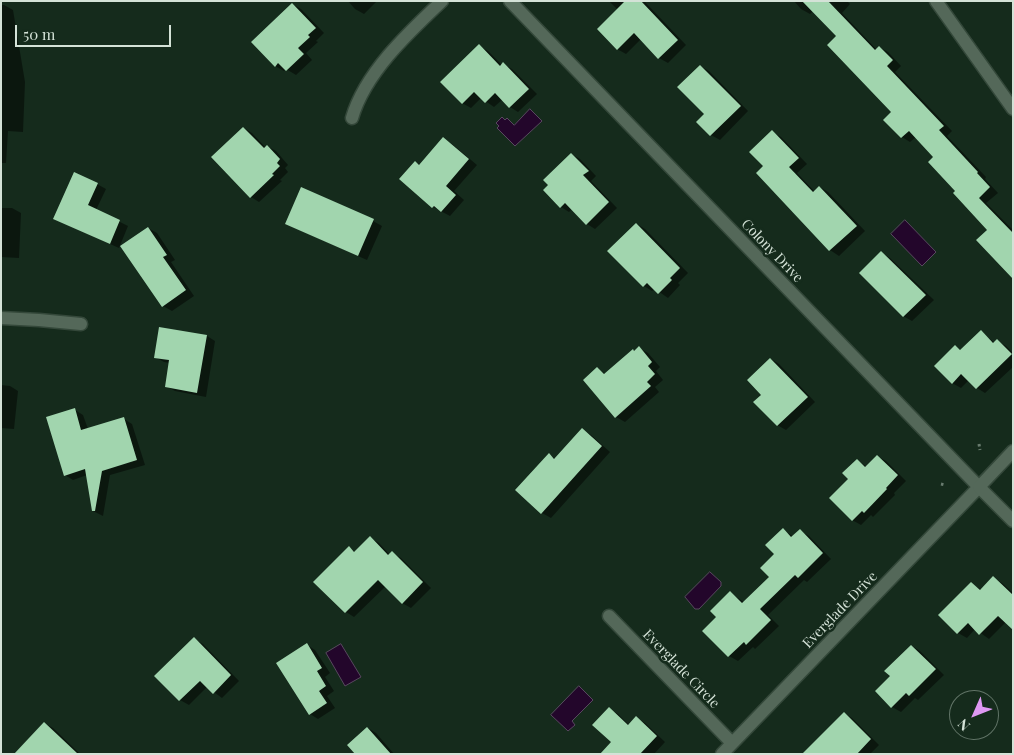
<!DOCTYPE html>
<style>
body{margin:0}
#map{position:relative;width:1014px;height:755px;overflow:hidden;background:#152b1c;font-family:"Playfair Display",serif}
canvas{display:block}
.frame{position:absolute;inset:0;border:2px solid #d4e2d7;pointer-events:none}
.north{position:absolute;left:949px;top:690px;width:50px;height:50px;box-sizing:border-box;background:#152b1c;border:1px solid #617467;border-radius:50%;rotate:226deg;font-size:14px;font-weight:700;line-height:20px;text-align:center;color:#d4e2d7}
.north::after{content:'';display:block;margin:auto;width:18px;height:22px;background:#de98f2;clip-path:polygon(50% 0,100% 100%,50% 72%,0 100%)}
.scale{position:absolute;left:15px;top:25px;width:156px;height:22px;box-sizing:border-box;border:2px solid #d4e2d7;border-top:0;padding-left:6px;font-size:15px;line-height:18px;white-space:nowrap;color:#d4e2d7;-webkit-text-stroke:4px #152b1c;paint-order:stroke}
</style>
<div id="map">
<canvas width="1014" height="755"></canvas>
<div class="frame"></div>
<div class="north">N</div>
<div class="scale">50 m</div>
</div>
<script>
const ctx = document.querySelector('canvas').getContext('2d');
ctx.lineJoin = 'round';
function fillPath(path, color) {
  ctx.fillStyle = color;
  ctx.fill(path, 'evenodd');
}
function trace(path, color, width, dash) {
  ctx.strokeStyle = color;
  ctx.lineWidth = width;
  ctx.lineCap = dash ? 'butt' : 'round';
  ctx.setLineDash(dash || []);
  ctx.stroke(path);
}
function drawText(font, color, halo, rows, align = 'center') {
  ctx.font = font + ' "Playfair Display",serif';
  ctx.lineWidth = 5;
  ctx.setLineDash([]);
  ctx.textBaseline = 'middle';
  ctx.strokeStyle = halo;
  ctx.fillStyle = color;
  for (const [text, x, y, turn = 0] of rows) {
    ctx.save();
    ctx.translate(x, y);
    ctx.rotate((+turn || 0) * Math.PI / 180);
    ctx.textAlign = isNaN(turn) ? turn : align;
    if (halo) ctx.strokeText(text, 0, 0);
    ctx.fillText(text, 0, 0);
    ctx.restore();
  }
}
const water = new Path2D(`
 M530 109 542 121 515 146 497 128 499 126 496 123 502 117 505 120 507 118 514 125Z
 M905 220 936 252 922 266 891 234Z
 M710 572 721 582V586L699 609H695L685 597Z
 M341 644 361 677 345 686 326 653Z
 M579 686 593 700 572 721 575 725 568 731 551 715Z`);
const shadow = new Path2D(`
 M348 1H377L364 14 355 9Z
 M609 1H644L686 45 668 63 659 58 641 39 626 54 617 49 618 10Z
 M794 1H847L850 4 842 13 877 50 879 47 888 52 901 66 895 72 952 131 947 136 986 177 985 179 998 193 986 203 1013 230V277L988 230 957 191 935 157 916 137 910 142 902 137 892 112 838 36 813 11 810 14 801 9Z
 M292 4 301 9 324 33 316 41 318 42 306 53 312 60 296 75 286 69 284 71 275 66Z
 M1 5H4L13 10 25 82 23 132 8 131 6 163H1Z
 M479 46 488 51 502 65 503 64 512 69 537 94 518 112 510 107 503 99 494 107 481 98 471 108 462 103Z
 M700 66 709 71 748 111 720 140 711 135 705 114Z
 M244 128 252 133 266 148 267 146 276 151 288 165 285 168 288 172 280 180 282 181 259 202 251 197Z
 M772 132 781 137 807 164 797 173 815 192 820 187 828 192 865 231 839 256 830 250 757 173 764 166Z
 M443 139 452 144 477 165 454 191 464 200 450 216 433 207 415 162 421 165Z
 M571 154 580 159 596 176 591 181 617 208 595 229 587 224 572 209 569 212 561 207Z
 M97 184 106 189 96 210 128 226 119 248 55 219Z
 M1 208H12L21 213 19 258 1 257Z
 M373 221 382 226 367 260 295 228Z
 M637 224 645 229 688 273 678 283 680 285 668 298 655 289 652 291 644 286Z
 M148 228 157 233 175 260 171 262 194 296 172 311 163 306Z
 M882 253 890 258 934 300 912 321 903 316Z
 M981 332 995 343 997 341 1006 346 1013 353V367L985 393 977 388 969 380 961 388 952 383 955 347 962 351Z
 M207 336 215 341 206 397 175 391 166 386 170 363 164 362 155 357Z
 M639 348 648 353 660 367 656 371 663 380 655 387 659 392 625 422 616 417 597 369 606 374 633 350 635 351Z
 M771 359 779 364 815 402 786 430 777 425 762 395Z
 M1 385 10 386 18 391 14 429 1 428Z
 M75 410 83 415 88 429 124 419 132 424 145 465 110 475 103 516 93 511 87 475 73 480 65 475Z
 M583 430 591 435 610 452 551 518 542 513 517 490 549 455 556 459Z
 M877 456 886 461 906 481 894 493 895 495 873 517 871 515 861 525 852 520 850 479 857 460 867 467Z
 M783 530 794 537 800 531 809 536 831 559 807 582 804 580 768 615 779 626 755 649 753 647 738 661 729 656 704 631 718 617 730 593 744 602 771 577Z
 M370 538 379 543 390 555 392 553 401 558 431 588 411 608 402 603 386 586 354 617 346 612 349 548 356 552Z
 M994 578 1002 583 1013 593V627L1006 622 989 639 975 629 967 638 958 633 972 584 982 590Z
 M194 639 203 644 239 681 222 698 207 687 189 705 180 700 156 676Z
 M307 645 315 650 330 673 325 677 334 691 327 696 335 708 318 719 310 714Z
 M912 646 920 651 944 675 918 700 915 698 901 712 892 707V676Z
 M609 709 618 714 629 725 636 718 645 723 665 742 654 754H602L612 742Z
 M844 713 852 718 879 745 870 754H810Z
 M44 723 53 728 80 754H16Z
 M368 728 376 733 394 754H356Z`);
const building = new Path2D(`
 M625 1H641L678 40 658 59 634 33 617 50 597 29Z
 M802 1H828L875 50 879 46 893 60 887 66 944 126 939 130 978 172 977 173 990 187 979 198 1013 233V279L976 240 987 230 953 193 955 191 928 162 933 157 909 131 901 138 883 120 891 112 827 45 836 36Z
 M292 3 316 28 308 35 310 37 298 48 304 54 286 71 278 63 275 67 251 42Z
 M479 44 500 66 503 62 529 89 509 108 495 93 485 103 474 92 462 104 440 82Z
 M700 65 741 106 710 136 696 122 704 114 677 87Z
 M243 127 264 148 267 145 280 159 277 163 280 166 272 174 274 175 250 198 211 157Z
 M772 130 799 158 789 167 813 192 819 186 857 226 829 251 756 173 763 166 749 152Z
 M443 137 469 159 446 186 456 195 441 212 434 206 432 208 399 179 415 161 419 165Z
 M571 153 589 171 583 175 609 202 586 225 565 203 560 208 543 190 548 185 543 180Z
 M74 172 98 183 88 205 120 220 110 244 53 219Z
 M301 187 374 219 358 256 285 224Z
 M636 223 680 268 670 278 672 280 658 294 647 283 643 287 607 251Z
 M148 227 167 255 163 257 186 290 162 307 120 246Z
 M881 251 926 295 903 317 859 273Z
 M159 327 207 335 197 393 165 387 169 360 154 358Z
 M981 330 993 343 997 339 1012 354 976 389 961 374 952 384 934 366 955 345 960 350Z
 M639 346 652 362 648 366 655 374 647 382 651 386 615 418 583 380 597 367 604 374 633 349 634 351Z
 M770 358 808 397 777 426 753 402 761 395 747 380Z
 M75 408 81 430 124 417 137 460 102 471 95 511H92L85 469 64 476 46 417Z
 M582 428 602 446 541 514 515 490 549 453 554 459Z
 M877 455 898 475 886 488 887 489 864 513 862 511 852 521 829 498 848 479 842 473 857 459 865 467Z
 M783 528 791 537 800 529 823 553 798 578 795 575 760 609 771 620 746 645 744 642 728 657 702 631 716 617 710 611 730 591 742 603 769 577 760 568 774 554 765 545Z
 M370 536 388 555 392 551 423 582 402 604 378 580 345 613 313 582 349 546 354 552Z
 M993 576 1013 595V630L998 616 979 635 968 623 957 634 938 615 971 582 980 590Z
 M194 637 231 675 213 694 200 681 179 701 154 676Z
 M307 643 322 668 317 671 326 686 319 691 327 703 309 715 276 663Z
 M911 645 936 669 909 696 906 693 891 708 875 691 890 676 884 671Z
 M609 707 628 725 636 716 657 736 640 754H600L611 742 592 725Z
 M844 712 871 739 857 754H802Z
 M44 722 78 754H14Z
 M367 727 391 754H355L347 745Z`);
const path = new Path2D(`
 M979 444 980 450
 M941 484 945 485`);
const minor = new Path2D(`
 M510 1 979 487 722 754
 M352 118C365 73 408 33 442 1
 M1 318 39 320 81 324
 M609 616 732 743`);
const tertiary = new Path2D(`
 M936 1 1013 109
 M1013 451 979 487 1013 521`);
const streetNames = [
 ["Colony Drive",772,251,46],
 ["Everglade Drive",840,610,-46],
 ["Everglade Circle",681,669,46]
];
fillPath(water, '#23062b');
trace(water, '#58485f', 1);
fillPath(shadow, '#0007');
fillPath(building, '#a1d5ae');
trace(minor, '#34483a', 15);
trace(tertiary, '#34483a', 15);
trace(path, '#697c6f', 3, [2.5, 2.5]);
trace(minor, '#546859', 12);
trace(tertiary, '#546859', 12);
drawText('14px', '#d4e2d7', '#152b1c', streetNames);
</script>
